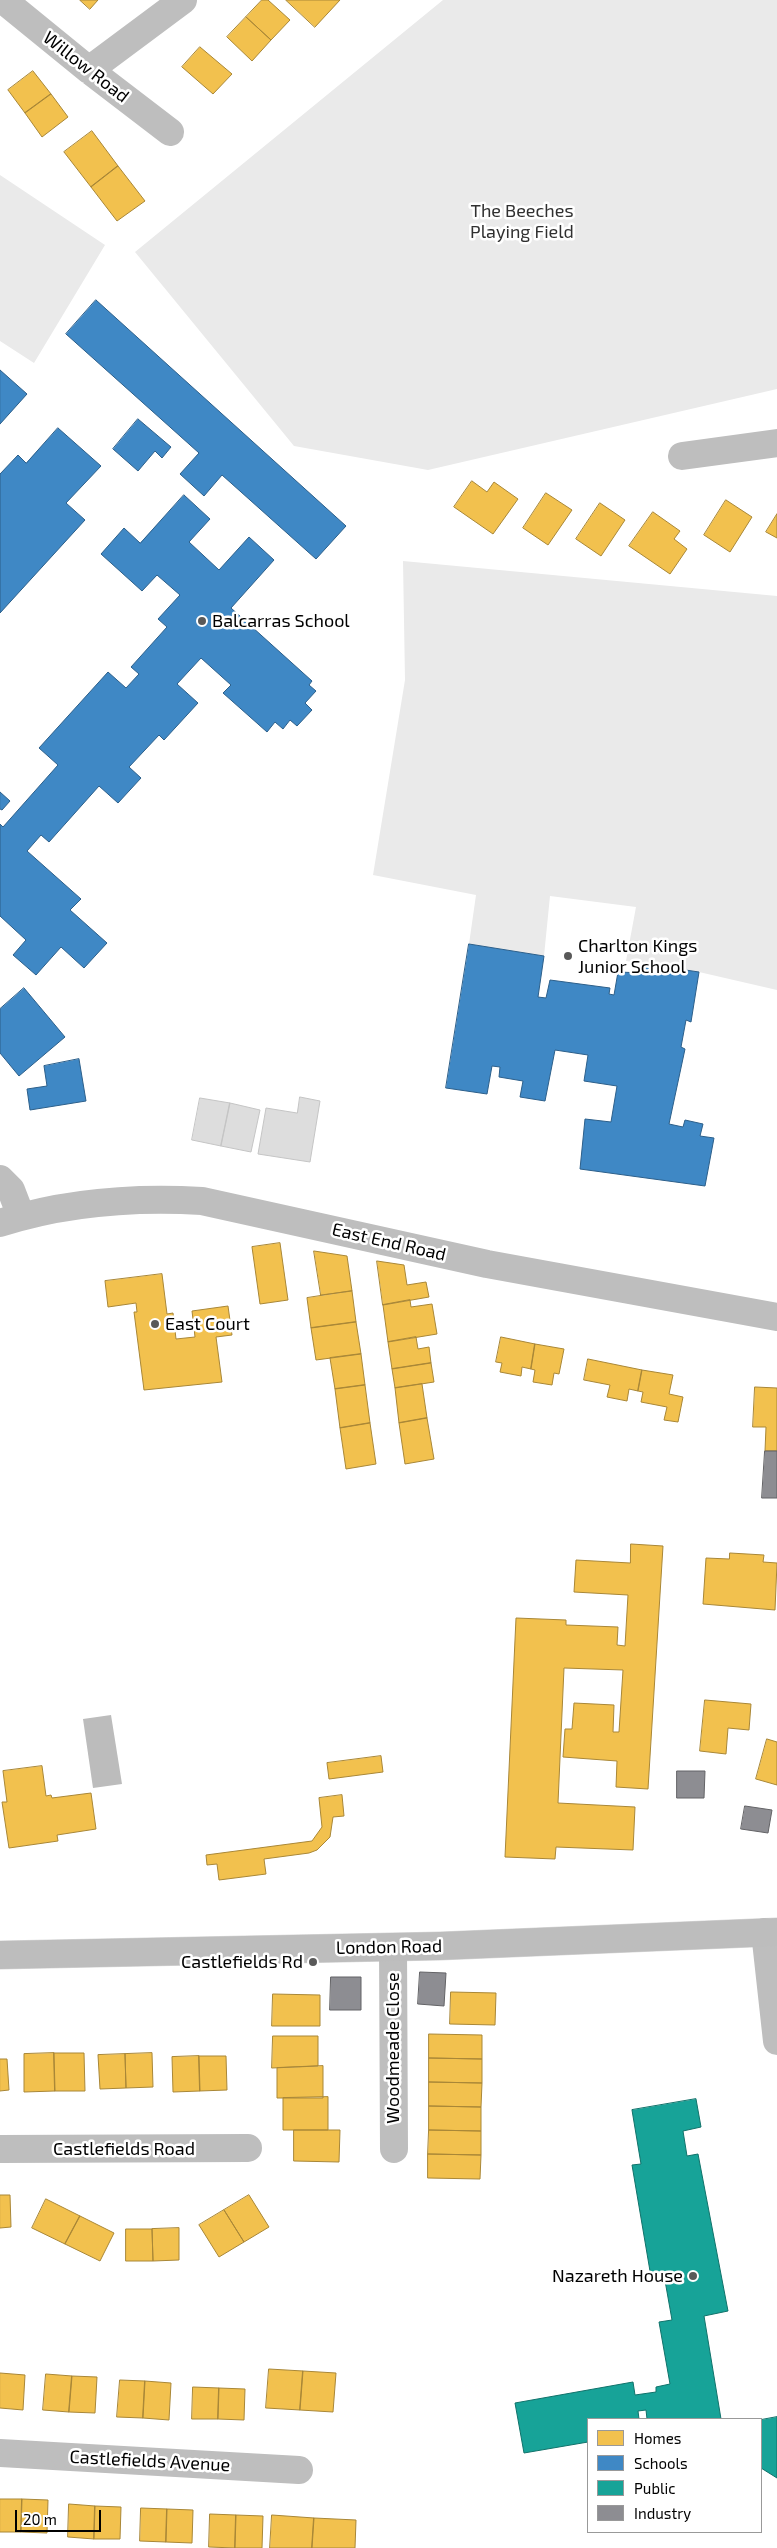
<!DOCTYPE html>
<style>
body{margin:0}
#map{position:relative;width:777px;height:2548px;overflow:hidden;background:#fff;font-family:"Exo 2",sans-serif}
canvas{display:block}
.legend{position:absolute;left:587px;top:2418px;width:175px;height:115px;box-sizing:border-box;background:#fff;border:1px solid #999;margin:0;padding:6px 9px;list-style:none;font-size:15px;color:#000}
.legend li{display:flex;align-items:center;gap:10px;height:25px}
.legend b{width:25px;border:1px solid #999}
.scale{position:absolute;left:15px;top:2510px;width:86px;height:22px;box-sizing:border-box;border:2px solid #000;border-top:0;padding-left:6px;font-size:15px;line-height:18px;white-space:nowrap;color:#000;-webkit-text-stroke:4px #fff;paint-order:stroke}
</style>
<div id="map">
<canvas width="777" height="2548"></canvas>
<ul class="legend">
<li><b style="height:14px;background:#f2c14e"></b>Homes</li>
<li><b style="height:14px;background:#3f88c5"></b>Schools</li>
<li><b style="height:14px;background:#17a398"></b>Public</li>
<li><b style="height:14px;background:#8d8d92"></b>Industry</li>
</ul>
<div class="scale">20 m</div>
</div>
<script>
const ctx = document.querySelector('canvas').getContext('2d');
ctx.lineJoin = 'round';
function fillPath(path, color) {
  ctx.fillStyle = color;
  ctx.fill(path, 'evenodd');
}
function trace(path, color, width, dash) {
  ctx.strokeStyle = color;
  ctx.lineWidth = width;
  ctx.lineCap = dash ? 'butt' : 'round';
  ctx.setLineDash(dash || []);
  ctx.stroke(path);
}
function drawText(font, color, halo, rows, align = 'center') {
  ctx.font = font + ' "Exo 2",sans-serif';
  ctx.lineWidth = 5;
  ctx.setLineDash([]);
  ctx.textBaseline = 'middle';
  ctx.strokeStyle = halo;
  ctx.fillStyle = color;
  for (const [text, x, y, turn = 0] of rows) {
    ctx.save();
    ctx.translate(x, y);
    ctx.rotate((+turn || 0) * Math.PI / 180);
    ctx.textAlign = isNaN(turn) ? turn : align;
    if (halo) ctx.strokeText(text, 0, 0);
    ctx.fillText(text, 0, 0);
    ctx.restore();
  }
}
const green = new Path2D(`
 M443 0H777V389L428 470 294 446 135 252Z
 M0 175 105 245 34 363 0 341Z
 M403 561 777 596V990L699 972 626 961 636 907 550 896 544 956 469 944 476 895 373 875 405 680Z`);
const water = new Path2D(`
 M111 1715 122 1784 93 1788 83 1719Z`);
const homes = new Path2D(`
 M80 0H98L90 9Z
 M262 0H268L290 20 271 40 246 17Z
 M286 0H340L315 27Z
 M246 17 271 40 252 61 227 37Z
 M200 47 232 74 213 94 182 67Z
 M33 71 51 94 25 113 8 90Z
 M51 94 68 117 42 137 25 113Z
 M92 131 118 166 91 187 64 152Z
 M118 166 145 201 117 221 91 187Z
 M472 481 487 492 494 482 518 499 493 534 454 507Z
 M546 493 572 510 548 545 523 528Z
 M726 500 752 517 730 552 704 535Z
 M600 503 625 520 601 556 576 539Z
 M653 512 680 531 674 539 687 549 670 574 629 546Z
 M777 514V538L766 532Z
 M280 1243 288 1300 260 1304 252 1247Z
 M314 1251 347 1256 352 1291 321 1295Z
 M377 1261 404 1265 407 1285 426 1282 429 1297 383 1305Z
 M162 1274 167 1314 173 1313 176 1339 195 1337 192 1311 228 1306 232 1335 216 1337 222 1382 144 1390 134 1312H137L136 1303 108 1307 105 1281Z
 M352 1291 356 1322 311 1328 307 1298Z
 M410 1300 411 1307 432 1304 437 1334 388 1342 383 1305Z
 M356 1322 361 1354 316 1360 311 1328Z
 M416 1337 418 1349 429 1347 431 1363 392 1369 388 1342Z
 M501 1337 535 1344 531 1369 522 1367 521 1376 500 1372 502 1363 496 1362Z
 M535 1344 564 1349 559 1374 554 1373 552 1385 533 1382 535 1370 531 1369Z
 M361 1354 365 1385 335 1389 330 1358Z
 M588 1359 642 1370 638 1391 629 1389 627 1401 607 1397 610 1385 584 1380Z
 M431 1363 434 1382 395 1388 392 1369Z
 M642 1370 673 1375 669 1394 683 1397 678 1422 664 1420 667 1407 641 1402 643 1392 638 1391Z
 M422 1384 427 1418 399 1423 395 1388Z
 M365 1385 370 1423 340 1428 335 1389Z
 M755 1387 777 1388V1451H765L766 1427H753Z
 M427 1418 434 1459 405 1464 399 1423Z
 M370 1423 376 1464 346 1469 340 1428Z
 M631 1544 663 1546 648 1789 616 1787 617 1761 563 1757 565 1729H572L574 1703 614 1705 613 1732H619L623 1670 564 1668 558 1803 635 1807 633 1850 556 1847 555 1859 505 1857 516 1618 566 1620V1625L618 1627 617 1645 625 1646 628 1595 574 1592 576 1560 630 1563Z
 M730 1553 764 1555 763 1562 777 1563 775 1610 703 1604 706 1558 729 1559Z
 M705 1700 751 1704 749 1730 728 1728 726 1754 700 1751Z
 M767 1739 777 1742V1785L756 1779Z
 M381 1756 383 1772 329 1779 327 1763Z
 M42 1766 46 1796 51 1795 52 1798 91 1793 96 1829 57 1835 58 1841 9 1848 2 1802H7L3 1771Z
 M342 1795 344 1816 333 1817 330 1837 317 1850 309 1853 264 1859 266 1874 219 1880 217 1864 207 1865 206 1855 312 1841 322 1827 319 1798Z
 M451 1992 496 1993 495 2025 450 2024Z
 M273 1994 320 1995V2026H272Z
 M429 2034 482 2035V2059L429 2058Z
 M273 2036H318V2066L272 2068Z
 M54 2053 55 2091 24 2092V2054Z
 M54 2053H84L85 2091H55Z
 M152 2053 153 2087 126 2088 125 2054Z
 M125 2054 126 2088 100 2089 98 2055Z
 M199 2056 200 2091 173 2092 172 2057Z
 M199 2056H226L227 2090 200 2091Z
 M429 2058 482 2059V2083L429 2082Z
 M0 2059H7L9 2090 0 2091Z
 M323 2066V2098H277V2068Z
 M429 2082 482 2083 481 2107 429 2106Z
 M328 2097V2130H283V2098Z
 M429 2106 481 2107V2131L429 2130Z
 M294 2130H340L339 2162 294 2161Z
 M429 2130 481 2131V2155L428 2154Z
 M428 2154 481 2155 480 2179 428 2178Z
 M0 2195H10L11 2227 0 2228Z
 M249 2195 269 2227 244 2242 224 2210Z
 M46 2199 80 2216 65 2244 32 2228Z
 M224 2210 244 2242 219 2257 199 2225Z
 M80 2216 114 2233 100 2261 65 2244Z
 M179 2228V2260L153 2261 152 2229Z
 M126 2229H152L153 2261H126Z
 M269 2369 303 2371 300 2410 266 2408Z
 M303 2371 336 2373 333 2412 300 2410Z
 M0 2373 25 2375 23 2410 0 2408Z
 M46 2374 72 2376 69 2412 43 2410Z
 M72 2376 97 2377 95 2413 69 2412Z
 M120 2380 145 2381 143 2418 117 2417Z
 M145 2381 171 2383 169 2420 143 2418Z
 M193 2387 219 2388 218 2419H192Z
 M219 2388 245 2389 244 2420 218 2419Z
 M0 2499H22L21 2532H0Z
 M22 2499 48 2500 47 2533 21 2532Z
 M69 2504 95 2506 94 2539 68 2537Z
 M95 2506 121 2507 120 2539H94Z
 M141 2508 167 2509 166 2542 140 2541Z
 M167 2509 193 2510 192 2543 166 2542Z
 M210 2514 236 2515 235 2548 209 2547Z
 M236 2515 263 2516 262 2548H235Z
 M272 2515 314 2518 312 2548H270Z
 M314 2518 356 2520 355 2548H312Z`);
const schools = new Path2D(`
 M96 300 346 526 316 559 222 475 204 496 180 474 199 453 66 334Z
 M0 370 27 394 0 424Z
 M138 419 171 447 162 458 155 451 138 471 113 449Z
 M58 428 101 466 66 503 85 520 0 613V474L18 455 26 463Z
 M184 495 210 519 189 542 219 570 249 537 274 560 231 608 312 681 309 685 316 691 305 703 312 710 297 726 290 720 283 729 275 722 267 732 223 693 231 685 201 658 177 684 198 703 164 740 159 735 129 767 141 778 118 803 99 786 49 842 41 835 27 851 81 899 70 910 107 943 84 968 61 947 36 975 13 955 26 940 0 916V824L3 827 58 765 39 748 108 672 126 688 139 674 131 667 167 627 158 619 180 595 157 575 142 591 101 554 124 528 140 543Z
 M0 792 10 801 2 810 0 809Z
 M469 944 544 956 538 997 546 998 550 980 610 988 609 994 614 995 618 972 644 973 645 964 699 972 691 1022 686 1020 681 1047 685 1049 669 1124 683 1127 685 1120 703 1124 700 1136 714 1138 705 1186 580 1169 585 1119 611 1122 617 1086 584 1081 588 1055 555 1050 545 1101 520 1097 523 1081 499 1077 500 1067 492 1066 487 1094 446 1088Z
 M24 988 65 1037 19 1076 0 1053V1009Z
 M79 1059 86 1101 30 1110 27 1089 47 1086 44 1066Z`);
const public = new Path2D(`
 M696 2099 701 2127 683 2131 687 2156 698 2154 728 2311 704 2316 721 2419H647L646 2410 638 2411 639 2419H588V2442L524 2453 515 2403 633 2382 635 2395 656 2392V2387L670 2384 659 2322 672 2320 664 2275 651 2277 632 2165 641 2164 632 2110Z
 M777 2417V2478L761 2468V2420Z`);
const industry = new Path2D(`
 M765 1451H777V1498H762Z
 M677 1771H705L704 1798H677Z
 M745 1806 772 1810 768 1833 741 1829Z
 M420 1972 446 1973 444 2006 418 2004Z
 M331 1977H361V2010H330Z`);
const building = new Path2D(`
 M300 1097 320 1101 310 1162 258 1154 266 1108 297 1113Z
 M200 1098 230 1103 221 1146 192 1140Z
 M230 1103 260 1110 251 1152 221 1146Z`);
const minor = new Path2D(`
 M3 0 89 70 170 132
 M89 70 183 0
 M682 456 777 443
 M0 1179 11 1190 21 1216
 M0 1223C66 1202 133 1197 202 1201L487 1264 777 1317
 M765 1932 777 2041
 M393 1947 394 2149
 M0 2149 248 2148
 M0 2453 299 2470`);
const highway = new Path2D(`
 M0 1955 440 1946 777 1932`);
const markers = [
 [202,621,5,"#595959"],
 [568,956,5,"#595959"],
 [155,1324,5,"#595959"],
 [313,1962,5,"#595959"],
 [693,2276,5,"#595959"]
];
const streetNames = [
 ["Willow Road",86,67,38],
 ["East End Road",389,1242,13],
 ["London Road",389,1947,-1],
 ["Woodmeade Close",393,2048,-90],
 ["Castlefields Road",124,2149],
 ["Castlefields Avenue",150,2461,3]
];
const parkNames = [
 ["The Beeches",522,211],
 ["Playing Field",522,232]
];
const poiNames = [
 ["Balcarras School",212,621],
 ["Charlton Kings",578,946],
 ["Junior School",578,967],
 ["East Court",165,1324],
 ["Castlefields Rd",303,1962,"right"],
 ["Nazareth House",683,2276,"right"]
];
fillPath(green, '#eaeaea');
fillPath(water, '#bcbcbc');
fillPath(homes, '#f2c14e');
trace(homes, '#a98737', 1);
fillPath(schools, '#3f88c5');
trace(schools, '#2c5f8a', 1);
fillPath(public, '#17a398');
trace(public, '#10726a', 1);
fillPath(industry, '#8d8d92');
trace(industry, '#636366', 1);
fillPath(building, '#ddd');
trace(building, '#c5c5c5', 1);
trace(highway, '#dbdbdb', 29);
trace(minor, '#bebebe', 28);
trace(highway, '#bdbdbd', 28);
for (const [x, y, r, color] of markers) {
  const dot = new Path2D();
  dot.arc(x, y, r, 0, 2 * Math.PI);
  ctx.fillStyle = color;
  ctx.fill(dot);
  trace(dot, '#fff', 2);
}
drawText('18px', '#000', '#fff', streetNames);
drawText('18px', '#303030', '#fff', parkNames);
drawText('18px', '#000', '#fff', poiNames, 'left');
</script>
